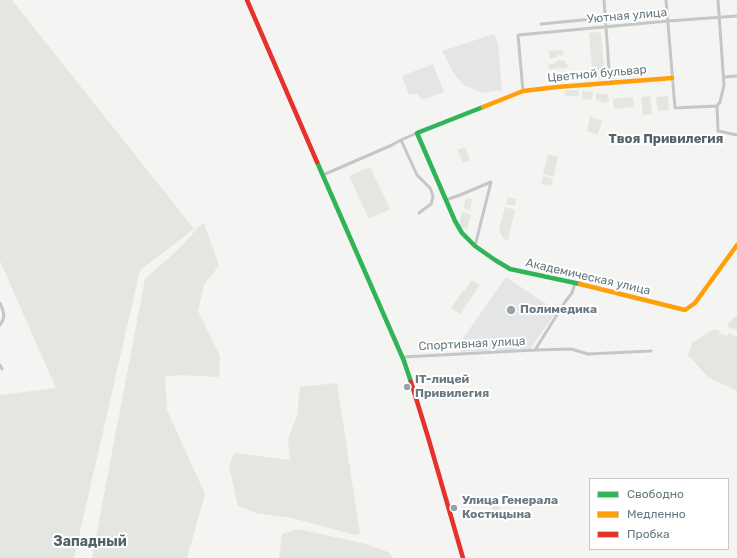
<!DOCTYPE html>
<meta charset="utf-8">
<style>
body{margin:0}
#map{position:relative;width:737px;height:558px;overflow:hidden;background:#f4f4f3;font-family:Rubik,sans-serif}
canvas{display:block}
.legend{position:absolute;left:589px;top:478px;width:140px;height:72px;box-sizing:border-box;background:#fff;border:1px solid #c2c9cd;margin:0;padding:5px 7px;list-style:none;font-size:12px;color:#677981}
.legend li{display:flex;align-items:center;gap:8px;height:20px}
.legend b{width:20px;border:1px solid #c2c9cd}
</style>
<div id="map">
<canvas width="737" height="558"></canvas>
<ul class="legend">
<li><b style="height:5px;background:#30b455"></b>Свободно</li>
<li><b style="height:5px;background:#ff9f0a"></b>Медленно</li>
<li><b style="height:5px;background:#e5322d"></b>Пробка</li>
</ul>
</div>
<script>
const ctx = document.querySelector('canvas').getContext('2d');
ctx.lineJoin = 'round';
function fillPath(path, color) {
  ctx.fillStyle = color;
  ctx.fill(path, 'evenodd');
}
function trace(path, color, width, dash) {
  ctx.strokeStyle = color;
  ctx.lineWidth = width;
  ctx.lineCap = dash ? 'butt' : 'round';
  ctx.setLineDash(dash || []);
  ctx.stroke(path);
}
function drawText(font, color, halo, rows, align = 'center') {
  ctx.font = font + ' Rubik,sans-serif';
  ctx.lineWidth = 4;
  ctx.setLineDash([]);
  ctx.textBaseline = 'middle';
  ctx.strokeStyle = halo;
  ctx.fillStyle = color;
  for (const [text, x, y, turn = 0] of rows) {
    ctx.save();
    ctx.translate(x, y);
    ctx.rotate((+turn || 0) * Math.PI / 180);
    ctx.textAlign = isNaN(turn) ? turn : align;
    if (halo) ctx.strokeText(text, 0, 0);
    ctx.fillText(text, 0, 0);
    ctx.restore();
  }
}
const built = new Path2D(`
 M494 34 498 44 502 90 482 93 464 85 454 74 442 51Z
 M433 64 444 92 422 100 417 93 409 95 402 76Z
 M506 277 557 311 530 349 461 352 459 344Z`);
const green = new Path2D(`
 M0 0H12L194 229 140 270 74 558H0V395L56 388 0 261Z
 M598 32 601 33 605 79H593L589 33Z
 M563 50V55L560 56 559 54 557 55V57L550 59 549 57V53L548 51Z
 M558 60 565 61V64L568 65 567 68 548 69 549 65 552 64H555V62Z
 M565 90H579V96H565Z
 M582 91 593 92 592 100 582 99Z
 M596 93H601V95L608 94 609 102 601 103V100L596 101Z
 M650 96 652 114 643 115 641 97Z
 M668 96 669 110 658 111 656 97Z
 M633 97 634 107 614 109 613 99Z
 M590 116 602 121 598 135 587 131Z
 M465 147 470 160 463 163 457 150Z
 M548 154 558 157 554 177 543 174Z
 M370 167 390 209 369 219 349 176Z
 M543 176 553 179 551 186 541 184Z
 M508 197 516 199 515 206 506 204Z
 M466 198 472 199 470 210 463 208Z
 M505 207 515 210 508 240 504 239 499 230Z
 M462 212 471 215 467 229 459 227Z
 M204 223 219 266 204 284 198 311 220 356 219 377 178 375 165 377 167 410 205 494 187 558H92L145 279 184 244 198 227Z
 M472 280 480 285 460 314 451 308 463 291H464Z
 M736 316H737V331L734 328 729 329 728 323Z
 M712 330H718L721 334 727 336 729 333 737 337V391L708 377 688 355 692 343Z
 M337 383 360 534 355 535 292 518 256 513 238 506 229 466 234 453 290 460 288 439 297 416 300 387Z
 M498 503 500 507 498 513 491 514C491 508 493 505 498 503Z
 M298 529 362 543 388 552 394 558H279L282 534Z`);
const street = new Path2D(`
 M604 0 610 83
 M666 0 675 108 717 106
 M718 0 724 85 720 102 717 106 718 131 737 135
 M541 24 603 18 605 19
 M724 77 737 76
 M523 91 518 35 668 21 737 16
 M401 140 417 175 430 188 432 193 433 197 431 204 419 213
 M323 175 392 145 401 140 417 133
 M446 200 460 195 491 182
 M475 246 491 182
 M0 303C4 312 6 317 0 325
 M535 350 571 349 588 354 651 351
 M403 357 535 350 565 302 572 293 575 283
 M0 365 2 369`);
const fast = new Path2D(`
 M483 107 417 133 455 221 462 233 475 246 495 260 510 269 580 284
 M317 162 404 361 411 382`);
const slow = new Path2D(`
 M483 107 523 91 557 87 672 78
 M580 284 685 310 695 303 737 245`);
const jam = new Path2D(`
 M247 0 317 162
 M411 382 428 437 463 558`);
const markers = [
 [511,310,5,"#98a4a9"],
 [407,387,4,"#98a4a9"],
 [454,508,4,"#98a4a9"]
];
const streetNames = [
 ["Уютная улица",627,16,-5],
 ["Цветной бульвар",597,74,-5],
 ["Академическая улица",588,277,13],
 ["Спортивная улица",472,344,-3]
];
const poiNames = [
 ["Полимедика",520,310],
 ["IT-лицей",415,380],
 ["Привилегия",415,394],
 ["Улица Генерала",462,501],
 ["Костицына",462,515]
];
const neighbourhoodNames = [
 ["Твоя Привилегия",666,139]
];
const quarterNames = [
 ["Западный",90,542]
];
fillPath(built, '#e4e6e6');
fillPath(green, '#e4e6e1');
trace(street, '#c5c7c7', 3);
trace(fast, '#30b455', 4.5);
trace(slow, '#ff9f0a', 4.5);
trace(jam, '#e5322d', 4.5);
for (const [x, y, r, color] of markers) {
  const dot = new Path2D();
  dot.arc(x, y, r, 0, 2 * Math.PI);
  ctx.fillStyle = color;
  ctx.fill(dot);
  trace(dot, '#fff', 1.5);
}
drawText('12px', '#677981', '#fff', streetNames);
drawText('bold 12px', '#677981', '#fff', poiNames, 'left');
drawText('bold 13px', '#546167', '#fff', neighbourhoodNames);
drawText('bold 14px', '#546167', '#fff', quarterNames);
</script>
